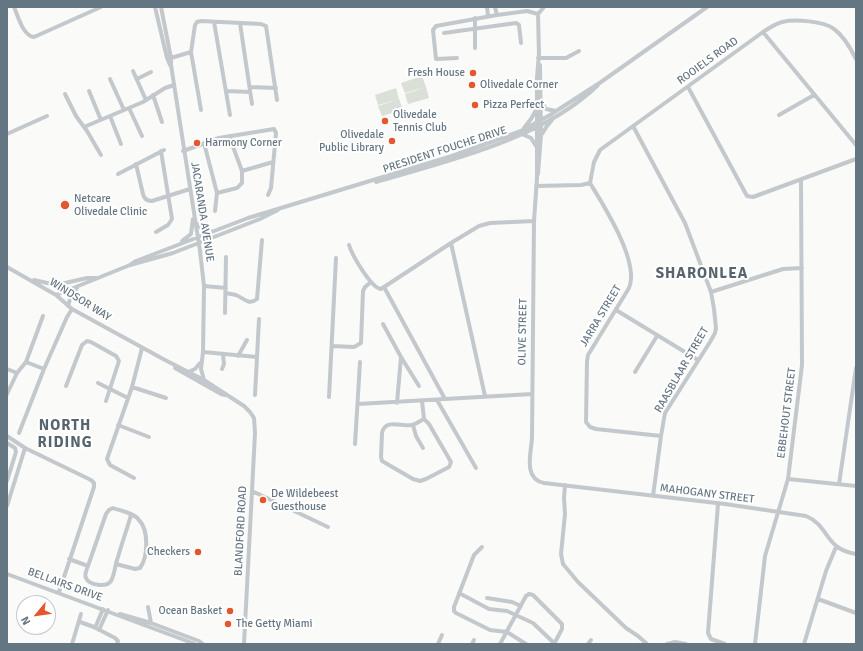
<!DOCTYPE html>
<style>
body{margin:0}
#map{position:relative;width:863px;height:651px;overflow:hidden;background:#fafaf8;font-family:Signika,sans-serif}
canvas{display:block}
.frame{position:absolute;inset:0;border:8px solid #657683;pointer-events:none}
.north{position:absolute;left:16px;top:595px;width:40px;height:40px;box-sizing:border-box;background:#fff;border:1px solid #c1c8cd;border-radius:50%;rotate:241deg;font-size:11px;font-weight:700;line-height:16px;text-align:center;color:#657683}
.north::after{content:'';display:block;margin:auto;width:14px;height:18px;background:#e4572e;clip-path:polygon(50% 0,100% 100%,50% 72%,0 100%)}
</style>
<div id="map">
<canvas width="863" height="651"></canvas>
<div class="frame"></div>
<div class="north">N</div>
</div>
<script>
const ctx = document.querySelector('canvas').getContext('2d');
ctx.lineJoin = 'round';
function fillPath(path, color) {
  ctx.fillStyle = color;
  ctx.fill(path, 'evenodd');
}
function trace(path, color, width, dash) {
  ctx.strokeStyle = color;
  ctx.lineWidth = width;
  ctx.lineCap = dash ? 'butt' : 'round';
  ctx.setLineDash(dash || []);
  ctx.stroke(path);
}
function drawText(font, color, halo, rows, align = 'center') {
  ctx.font = font + ' Signika,sans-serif';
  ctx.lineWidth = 4;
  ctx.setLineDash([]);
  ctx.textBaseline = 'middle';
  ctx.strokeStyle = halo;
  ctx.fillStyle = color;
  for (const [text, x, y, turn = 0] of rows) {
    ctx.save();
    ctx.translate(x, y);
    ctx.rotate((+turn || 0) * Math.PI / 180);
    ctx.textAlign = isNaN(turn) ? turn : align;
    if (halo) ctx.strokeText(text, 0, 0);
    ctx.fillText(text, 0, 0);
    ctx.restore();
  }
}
const green = new Path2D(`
 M422 76 426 87 405 93 401 83Z
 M426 87 429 98 408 104 405 94Z
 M396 88 399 99 378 105 375 95Z
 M399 99 403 110 382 116 378 106Z`);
const minor = new Path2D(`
 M14 7C18 16 23 36 34 37L101 7
 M155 7 167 58 170 65
 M161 7 171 58V65L200 251 204 286 203 352 201 369 204 380
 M487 7 488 16
 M495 7 497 15
 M538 14 539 56
 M214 22 230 115
 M240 23 252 104
 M763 32 856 145
 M444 33 516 23 519 25 521 43
 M475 48V18
 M539 53 537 78V178L534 221 532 438C531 453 523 479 544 483L725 504 806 516C830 526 824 549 856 554
 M171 58 191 52
 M457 58 436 59 433 30 436 26 497 15 527 11 538 14 544 7
 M538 58H566L579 51
 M133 71 146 100
 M110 79 124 110
 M137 79 151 72
 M250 87 276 88
 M688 87 747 196 753 197 856 159
 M89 91 101 120
 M226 91 250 92
 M65 94 76 116 87 131 101 155
 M153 95 162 122
 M541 101 546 109 556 111
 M129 108 142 136
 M201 110 191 52 195 25 197 22 201 21 261 24 266 26 277 100
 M779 115 814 95
 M110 116 121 144
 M633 126 685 223 711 292 714 309 716 328 715 333 710 342 665 413 661 436 653 496
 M84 127 143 102 165 88 174 85
 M524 128 531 119 536 110
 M7 134 47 116
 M522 134 531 138 536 146
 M542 134 547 126 552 120
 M204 143 217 193 215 211
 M480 146 484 141 486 137
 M183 151 219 138 274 129 276 133 271 188 268 195
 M136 164 143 194C144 199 147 201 152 201L190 189
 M242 171 273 162
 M118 174 164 150
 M538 174 541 135 540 65
 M376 182C448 161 543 139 598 85
 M590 183 594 162 600 150 763 32C769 28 775 24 782 22 795 19 824 21 834 29 844 36 851 49 856 59
 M590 183C604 206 640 262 629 288L588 355 587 361 586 422 590 427 596 429 661 436
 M536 186 581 185 590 183
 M217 193 237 188 242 183V171L229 136
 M197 224 203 230 211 231
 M156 232 168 225 172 219 161 151
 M182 241 191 234 193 219
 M451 243 485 396
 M349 245C352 255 371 288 381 289L451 243 479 226 490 223 534 221
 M130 265 136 261 248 218 452 156 521 131 550 115 601 82 707 7
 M7 267 56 295 72 309 165 360 204 380 244 406 250 412 254 418 255 433 244 644
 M34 280 56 285 87 278H96
 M204 286 226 288
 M384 287 445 399
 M711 292 783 269 802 268
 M226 293C229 294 233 294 236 295 244 298 248 306 257 299L262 240
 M56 295 130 265 173 253 260 219 278 210
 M68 306 71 296 78 286
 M616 310 698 360
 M225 313 226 257
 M383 324 401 357 419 386
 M332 346 354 347 361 343 363 291 365 287 371 282
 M203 352 257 357
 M238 356 247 340
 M26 362 44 369
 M175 368 221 394 225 395
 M7 369 17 373
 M222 369 224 364 223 355
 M188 372 195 369 200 363
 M635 372 657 336
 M98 383 128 398
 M66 386 82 345 87 341 91 342 116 356 119 361 106 401
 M132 387 166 398
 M7 394 17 373 26 362 43 316
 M255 395 259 319
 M329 397 336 258
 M437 400 476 468
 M422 401 424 419
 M397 403 401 357
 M358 404 532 394
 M424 419 429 424 451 462 449 467 426 479 420 481 413 479 382 461 381 457 382 433C385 418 402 427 412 425 416 424 420 421 424 419Z
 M118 425 149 437
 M413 425 416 436 423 448
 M19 433 44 369 67 317 72 309
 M7 436 25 448 91 480 94 483V487L59 592
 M7 443 15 448 16 452 7 481
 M355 444 360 362
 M134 478 110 465 107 459 132 387 142 348
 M788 479 856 486
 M839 484 856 368
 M565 485 564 498 565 514 561 554 563 564 578 582 626 628 638 636 647 644
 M252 491 328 527
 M718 504 708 633 711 639 725 644
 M7 506 25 448
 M482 547 474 555 454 607V611L456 613 490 630 507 632 526 644
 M69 559 88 566
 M116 564 135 569 140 568C148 557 149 530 139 520 134 513 121 511 113 508L109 510 106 514 88 566C87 569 84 574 86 578 89 585 106 588 111 581 115 574 115 564 118 557 122 543 127 529 131 515
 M7 574 195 644
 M459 593 489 609 507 611 533 623 554 643
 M487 598 512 602 521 606
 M818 599 856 613
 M148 607 151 623
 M120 614 151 623 199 641 203 644
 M80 622 94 627 115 638 118 641 117 644
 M95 628 103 609
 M99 630 108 610
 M72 644 81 614
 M438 644 442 635
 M472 644 474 640
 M500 644 526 596 529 594 533 595 562 624V629L554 644
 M588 644 591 640
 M667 644 675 642 686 644
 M755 644 765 556 788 479 802 365 801 180
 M804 644 826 571 836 547`);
const markers = [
 [473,73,4,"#e4572e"],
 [472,85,4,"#e4572e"],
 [475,105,4,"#e4572e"],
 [385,121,4,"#e4572e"],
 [392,141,4,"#e4572e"],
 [197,143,4,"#e4572e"],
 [65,205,5,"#e4572e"],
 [263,500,4,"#e4572e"],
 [198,552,4,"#e4572e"],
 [230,611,4,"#e4572e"],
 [228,624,4,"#e4572e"]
];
const streetNames = [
 ["ROOIELS ROAD",708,61,-36],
 ["PRESIDENT FOUCHE DRIVE",445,150,-18],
 ["JACARANDA AVENUE",202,212,81],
 ["WINDSOR WAY",80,300,32],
 ["JARRA STREET",601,316,-59],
 ["OLIVE STREET",523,332,-89],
 ["RAASBLAAR STREET",682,370,-60],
 ["EBBEHOUT STREET",787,413,-83],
 ["MAHOGANY STREET",707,494,7],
 ["BLANDFORD ROAD",241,531,-87],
 ["BELLAIRS DRIVE",65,585,20]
];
const poiNames = [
 ["Fresh House",465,73,"right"],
 ["Olivedale Corner",480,85],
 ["Pizza Perfect",483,105],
 ["Olivedale",393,115],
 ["Tennis Club",393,128],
 ["Olivedale",384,135,"right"],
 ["Public Library",384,148,"right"],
 ["Harmony Corner",205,143],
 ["Netcare",74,199],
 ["Olivedale Clinic",74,212],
 ["De Wildebeest",271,494],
 ["Guesthouse",271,507],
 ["Checkers",190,552,"right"],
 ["Ocean Basket",222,611,"right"],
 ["The Getty Miami",236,624]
];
const districtNames = [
 ["SHARONLEA",702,274],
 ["NORTH",65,426],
 ["RIDING",65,443]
];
fillPath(green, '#dadfd7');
trace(minor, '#c3c8cc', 4);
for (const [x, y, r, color] of markers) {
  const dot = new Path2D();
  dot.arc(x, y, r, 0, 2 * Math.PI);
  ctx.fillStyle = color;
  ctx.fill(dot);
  trace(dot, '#fff', 1.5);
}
drawText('11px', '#657683', '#fff', streetNames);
drawText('11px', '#657683', '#fff', poiNames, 'left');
ctx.letterSpacing = '1px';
drawText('bold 15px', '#57646e', '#fff', districtNames);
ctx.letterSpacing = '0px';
</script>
